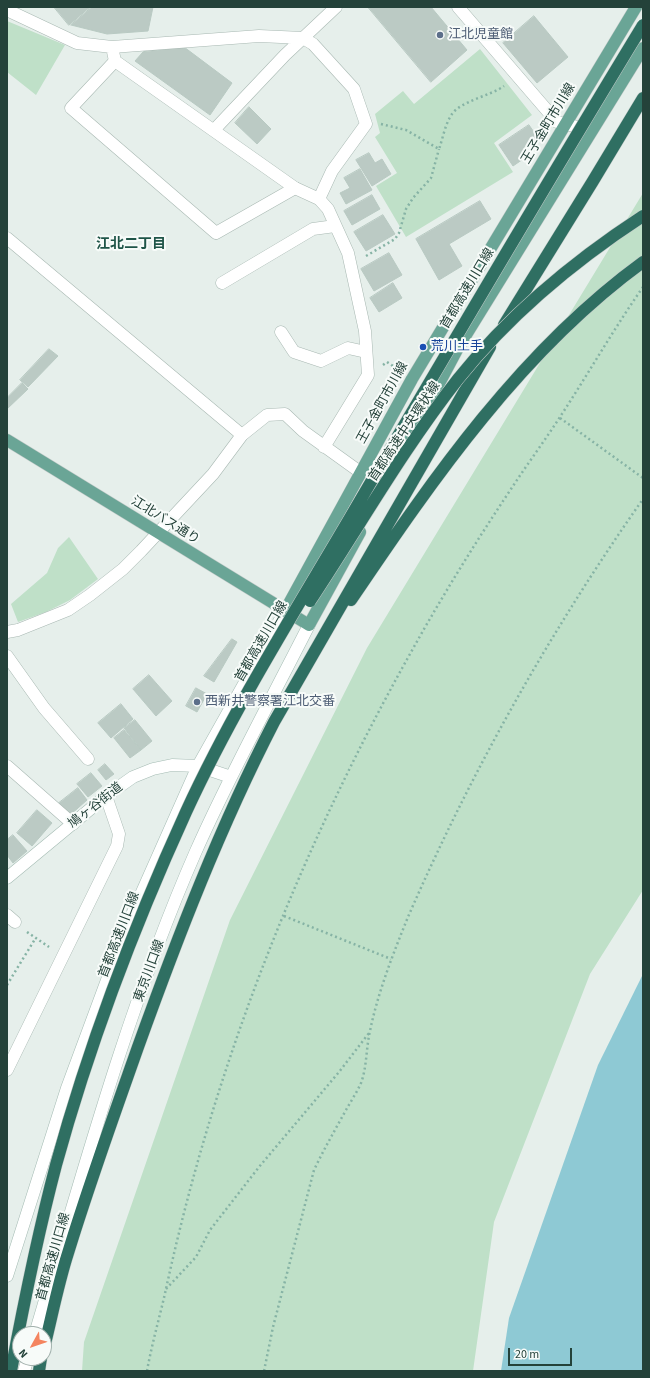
<!DOCTYPE html>
<meta charset="utf-8">
<style>
body{margin:0}
#map{position:relative;width:650px;height:1378px;overflow:hidden;background:#e6efeb;font-family:"Source Sans 3",sans-serif}
canvas{display:block}
.frame{position:absolute;inset:0;border:8px solid #24423a;pointer-events:none}
.north{position:absolute;left:12px;top:1326px;width:40px;height:40px;box-sizing:border-box;background:#f7fbf9;border:1px solid #a3b1ad;border-radius:50%;rotate:230deg;font-size:11px;font-weight:700;line-height:16px;text-align:center;color:#24423a}
.north::after{content:'';display:block;margin:auto;width:14px;height:18px;background:#f4845f;clip-path:polygon(50% 0,100% 100%,50% 72%,0 100%)}
.scale{position:absolute;left:508px;top:1348px;width:64px;height:18px;box-sizing:border-box;border:2px solid #24423a;border-top:0;padding-left:5px;font-size:12px;line-height:14px;white-space:nowrap;color:#24423a;-webkit-text-stroke:3px #f7fbf9;paint-order:stroke}
</style>
<div id="map">
<canvas width="650" height="1378"></canvas>
<div class="frame"></div>
<div class="north">N</div>
<div class="scale">20 m</div>
</div>
<script>
const ctx = document.querySelector('canvas').getContext('2d');
ctx.lineJoin = 'round';
function fillPath(path, color) {
  ctx.fillStyle = color;
  ctx.fill(path, 'evenodd');
}
function trace(path, color, width, dash) {
  ctx.strokeStyle = color;
  ctx.lineWidth = width;
  ctx.lineCap = dash ? 'butt' : 'round';
  ctx.setLineDash(dash || []);
  ctx.stroke(path);
}
function drawText(font, color, halo, rows, align = 'center') {
  ctx.font = font + ' "Source Sans 3","Noto Sans JP",sans-serif';
  ctx.lineWidth = 4;
  ctx.setLineDash([]);
  ctx.textBaseline = 'middle';
  ctx.strokeStyle = halo;
  ctx.fillStyle = color;
  for (const [text, x, y, turn = 0] of rows) {
    ctx.save();
    ctx.translate(x, y);
    ctx.rotate((+turn || 0) * Math.PI / 180);
    ctx.textAlign = isNaN(turn) ? turn : align;
    if (halo) ctx.strokeText(text, 0, 0);
    ctx.fillText(text, 0, 0);
    ctx.restore();
  }
}
const green = new Path2D(`
 M7 21 65 45 36 95 7 72Z
 M480 49 532 115 494 143 513 172 406 237 376 186 397 173 375 137 380 133 375 114 403 91 414 104Z
 M643 193V890L590 974 494 1222 473 1371H82L84 1342 230 920 367 648Z
 M69 537 98 579 70 600 46 612 18 622 11 604 47 573 58 548Z`);
const water = new Path2D(`
 M643 974V1371H501L509 1318 598 1065Z`);
const building = new Path2D(`
 M54 7H90L69 25Z
 M92 7H153L148 31 107 34 71 25Z
 M368 7H431L467 50 431 82Z
 M534 16 568 57 537 83 503 43Z
 M184 47 232 83 210 115 135 61 143 52Z
 M249 107 271 129 257 144 235 123Z
 M529 125 538 138 524 147 529 155 513 166 499 145Z
 M369 153 375 163 382 159 391 174 372 186 356 160Z
 M360 169 372 190 346 204 340 193 350 188 344 178Z
 M372 195 380 209 352 225 344 211Z
 M480 201 491 219 449 244 462 266 439 280 416 239Z
 M383 215 395 234 366 251 354 232Z
 M389 253 402 275 374 291 361 269Z
 M393 283 402 298 379 312 370 298Z
 M49 349 58 356 28 387 20 380Z
 M22 383 28 389 7 409V398Z
 M232 639 237 642 214 682 204 676Z
 M149 675 172 701 156 716 133 689Z
 M196 688 207 694 197 712 186 706Z
 M121 704 133 719 111 738 98 723Z
 M135 720 152 741 141 750 124 728Z
 M124 730 141 750 130 758 114 738Z
 M105 764 114 774 106 780 98 770Z
 M91 773 102 786 88 797 77 784Z
 M78 788 87 800 69 816 59 803Z
 M37 810 52 823 32 846 17 833Z
 M13 835 27 851 13 863 7 855V840Z`);
const path = new Path2D(`
 M381 124 406 130 439 149C443 138 445 124 452 114 461 101 490 96 504 86
 M366 256 395 239 399 233 406 209 413 198 431 178 439 149
 M383 365 387 362 399 370
 M560 418 643 478
 M284 916 391 959
 M27 932 49 947
 M7 985 35 939
 M166 1289 196 1257 210 1230 259 1167 339 1072 369 1033
 M147 1371C152 1343 160 1316 166 1289 214 1067 299 852 410 654 441 598 475 543 511 489 526 466 543 443 558 420 587 376 613 330 643 287
 M264 1371 273 1327 314 1170C324 1149 335 1130 346 1110 351 1101 357 1092 361 1083 367 1067 366 1048 370 1031 378 992 393 954 408 917 472 770 551 630 643 499`);
const service = new Path2D(`
 M115 61 71 108 216 233 295 188
 M7 238 242 435
 M222 283 313 229 335 226
 M281 332 294 352 321 361 348 348 366 352
 M7 656 44 708 88 759
 M7 766 73 824
 M7 915 15 922`);
const minor = new Path2D(`
 M458 7 557 122 590 130
 M7 10 77 43 112 47 259 36 303 38 313 44 354 89 366 124 332 171 319 199
 M112 47 115 61 295 188 319 199 328 209 348 253 365 331 368 375 324 447
 M214 130 285 55 336 7
 M7 632 18 630 68 610 90 595 123 569 141 551 213 474 242 435 267 415 285 414 303 431 360 472
 M7 1070 117 846 119 834 106 796`);
const secondary = new Path2D(`
 M7 878 106 796 133 777 153 769 172 765 198 766 231 777
 M7 1276 67 1088 127 926 198 766 285 611
 M35 1334C83 1172 128 1006 196 851 230 774 271 700 309 625
 M24 1371 28 1358`);
const primary = new Path2D(`
 M410 438 459 346 643 48
 M7 440 309 625 360 532
 M285 611 412 379 636 7`);
const motorway = new Path2D(`
 M504 325 593 181 643 98
 M351 600C434 477 522 350 643 262
 M44 1348C52 1316 58 1284 68 1253 89 1184 114 1115 138 1047 178 936 220 827 274 722L490 347
 M39 1371 41 1358`);
const motorwayBridge = new Path2D(`
 M310 601C359 527 403 449 458 379 510 314 574 261 643 216
 M11 1371C24 1302 38 1233 56 1165 89 1045 134 926 186 812 233 710 294 613 351 516 447 352 544 188 643 25`);
const markers = [
 [440,35,4,"#5c6f8a"],
 [423,347,4,"#1a4fb4"],
 [197,702,4,"#5c6f8a"]
];
const serviceNames = [
 ["江北児童館",448,35],
 ["西新井警察署江北交番",205,702]
];
const streetNames = [
 ["王子金町市川線",549,124,-59],
 ["首都高速川口線",468,289,-59],
 ["王子金町市川線",383,403,-61],
 ["首都高速中央環状線",405,432,-56],
 ["江北バス通り",165,521,32],
 ["首都高速川口線",262,642,-60],
 ["鳩ヶ谷街道",96,806,-38],
 ["首都高速川口線",120,935,-69],
 ["東京川口線",150,971,-70],
 ["首都高速川口線",54,1257,-74]
];
const transitNames = [
 ["荒川土手",431,347]
];
const neighbourhoodNames = [
 ["江北二丁目",131,245]
];
fillPath(green, '#bfe0c8');
fillPath(water, '#8ec9d4');
fillPath(building, '#bbcac4');
trace(building, '#b8c9c2', 1);
trace(service, '#a8b8b2', 13);
trace(minor, '#a8b8b2', 13);
trace(secondary, '#a4bbb3', 13);
trace(primary, '#c2cac8', 13);
trace(motorway, '#c2cac8', 13);
trace(path, '#86b3a5', 2.5, [2, 3]);
trace(service, '#fff', 12);
trace(minor, '#fff', 12);
trace(secondary, '#fff', 12);
trace(primary, '#6aa596', 12);
trace(motorway, '#2f6f62', 12);
trace(motorwayBridge, '#c2cac8', 13, []);
trace(motorwayBridge, '#2f6f62', 12);
for (const [x, y, r, color] of markers) {
  const dot = new Path2D();
  dot.arc(x, y, r, 0, 2 * Math.PI);
  ctx.fillStyle = color;
  ctx.fill(dot);
  trace(dot, '#f7fbf9', 1.5);
}
drawText('13px', '#4e5e75', '#f7fbf9', serviceNames, 'left');
drawText('13px', '#24423a', '#f7fbf9', streetNames);
drawText('13px', '#164399', '#f7fbf9', transitNames, 'left');
drawText('bold 14px', '#1f5548', '#f7fbf9', neighbourhoodNames);
</script>
